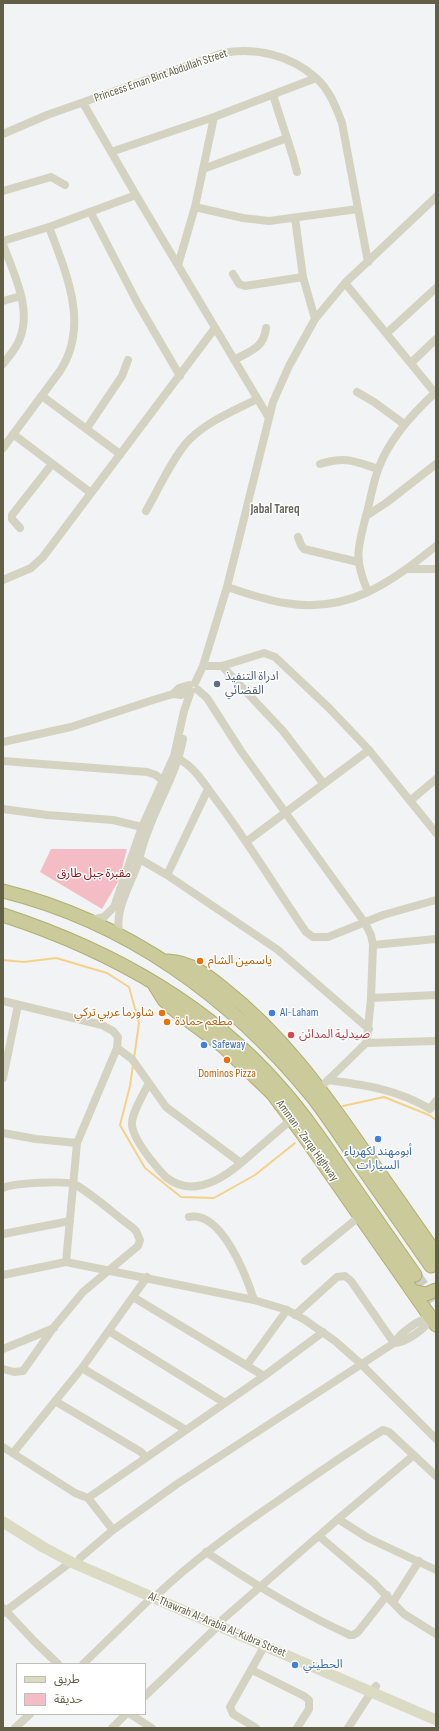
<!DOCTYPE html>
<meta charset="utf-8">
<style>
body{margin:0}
#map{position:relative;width:439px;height:1731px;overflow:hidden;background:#f1f3f4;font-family:"Sofia Sans Condensed","Noto Sans Arabic",sans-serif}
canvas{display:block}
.frame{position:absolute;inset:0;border:4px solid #616047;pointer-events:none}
.legend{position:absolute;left:16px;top:1663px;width:130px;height:52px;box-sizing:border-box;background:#fff;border:1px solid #c0bfb5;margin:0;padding:5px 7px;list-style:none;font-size:12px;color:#616047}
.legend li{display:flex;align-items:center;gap:8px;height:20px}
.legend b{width:20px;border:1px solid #c0bfb5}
</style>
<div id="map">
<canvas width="439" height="1731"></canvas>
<div class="frame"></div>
<ul class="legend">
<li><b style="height:5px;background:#dbdbc3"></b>طريق</li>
<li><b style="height:11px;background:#f4bdc5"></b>حديقة</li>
</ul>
</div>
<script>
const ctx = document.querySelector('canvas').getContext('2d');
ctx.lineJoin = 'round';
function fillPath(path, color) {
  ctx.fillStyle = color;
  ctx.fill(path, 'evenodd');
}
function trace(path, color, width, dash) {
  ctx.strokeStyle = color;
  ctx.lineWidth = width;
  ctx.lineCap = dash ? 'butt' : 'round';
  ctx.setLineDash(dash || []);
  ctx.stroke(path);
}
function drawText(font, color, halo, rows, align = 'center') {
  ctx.font = font + ' "Sofia Sans Condensed","Noto Sans Arabic",sans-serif';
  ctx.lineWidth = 3;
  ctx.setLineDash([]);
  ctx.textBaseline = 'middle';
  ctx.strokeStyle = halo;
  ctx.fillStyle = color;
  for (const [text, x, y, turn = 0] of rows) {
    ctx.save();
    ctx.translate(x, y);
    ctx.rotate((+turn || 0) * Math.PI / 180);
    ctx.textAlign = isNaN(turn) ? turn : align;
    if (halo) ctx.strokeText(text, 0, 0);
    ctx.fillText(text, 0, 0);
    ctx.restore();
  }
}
const green = new Path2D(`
 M51 849H127L119 880 102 909 40 872Z`);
const stream = new Path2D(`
 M3 960 24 962 56 958 107 973 129 987 139 1023 134 1058
 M133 1065 130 1086 120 1125 145 1168 181 1197 214 1198 255 1175 295 1143
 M343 1106 384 1097 429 1115 436 1120`);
const trunkTunnel = new Path2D(`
 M415 1275 436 1305`);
const minor = new Path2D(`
 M273 95 293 157 297 172
 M83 103 136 195 269 418
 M3 134 47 115 223 53C255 47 291 55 316 78 329 89 336 107 342 123L368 262
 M111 152 214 117 316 78
 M203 169 287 138
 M3 191 51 177 65 185
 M195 207 243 218 269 221 358 209
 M91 213 138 304 180 376
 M295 218 303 277 315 319
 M3 241 49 227 136 195
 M3 244C13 273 32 307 20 338 17 348 9 356 3 364
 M178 265 195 207 214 117
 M233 274 239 284 245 286 303 277
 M345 283 435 393
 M3 301 21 296
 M387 333 436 288
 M234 360C250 351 264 348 266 328
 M411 363 436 339
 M357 392 374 402 404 424
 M42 396 120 454
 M87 428 122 376 128 360
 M13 434 91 493
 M3 448 60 371C90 325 66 273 49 227
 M320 464C346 456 354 461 378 469
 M146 511C157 492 174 455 189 440 208 421 234 411 257 399
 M366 516 386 503 436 464
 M20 528 12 519V515L52 464
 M298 537 301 545 304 549 358 562
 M408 569H436
 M3 580 31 568 43 557 215 328
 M227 587C246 593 265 600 285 603 348 614 390 583 436 546
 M368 592C353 557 358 548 367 512 371 498 373 482 379 467 390 438 413 413 436 392
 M203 666H222L264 653 275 657 329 708 369 750 436 833
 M222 666 283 731 323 783
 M195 683 203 666 227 587 273 402 289 366 315 319 345 283 436 197
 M198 690 207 698 241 751 365 923 371 935 373 945 371 998 367 1039 366 1043 320 1088
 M173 694 179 688 189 685
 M3 742 71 727 153 700 173 694 181 695 190 691
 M179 759C194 767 204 783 214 797 247 840 275 887 306 932L313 937H328L383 915 436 900
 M3 761 147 772 156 775 163 781
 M410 801 436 779
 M3 809 47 815 113 820 142 827
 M246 842 369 750
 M133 855 167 875 278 950 369 1029
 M167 875 208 789
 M91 920 104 917 114 907 142 827 174 756 184 711 191 691
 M120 936C113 913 129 888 137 866 141 854 143 842 148 831 159 800 177 772 183 739
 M373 945 436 939
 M371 998 436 995
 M3 1001 102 1025 113 1031 118 1037 117 1048 77 1143 66 1262
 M366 1043 436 1041
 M117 1048 132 1059 166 1107 241 1163 292 1119
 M3 1078 18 1005
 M328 1080C364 1085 397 1089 430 1109L436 1101
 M149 1083C144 1093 131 1114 132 1125 133 1136 144 1151 151 1160 156 1166 161 1173 167 1178 192 1197 221 1180 241 1163
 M3 1133 36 1139 77 1143
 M3 1188C12 1183 68 1180 76 1185 96 1197 114 1214 133 1228L136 1231 140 1240 138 1246 83 1292 54 1327 23 1371 14 1372 3 1369
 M189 1217C221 1210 246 1275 254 1300
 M3 1234 70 1221
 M305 1261 360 1216
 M3 1275 66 1262 254 1300 287 1310 305 1320 335 1341 361 1364 436 1439
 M133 1297 264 1376
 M295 1315 337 1277 345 1276 351 1281 394 1343
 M109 1331 225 1403
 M394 1343C405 1343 428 1328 431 1317
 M3 1349 54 1328
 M247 1365 287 1310
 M82 1368 186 1430
 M55 1401 141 1452 146 1457
 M3 1447 75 1493 88 1498 113 1530
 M13 1453 82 1368 147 1277
 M88 1498 264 1376 323 1332
 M338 1519 368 1538 436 1570
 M319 1536 374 1583 404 1614 436 1634
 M206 1552C252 1583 299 1612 350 1635H353L358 1632 387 1595
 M80 1558 113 1530 177 1484 394 1343C400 1333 419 1319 431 1317
 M159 1593C197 1557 239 1527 282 1498 315 1475 348 1452 383 1430L389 1432 436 1476
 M393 1602 419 1561
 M3 1608 34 1641 58 1664
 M3 1613 71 1562
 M222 1620 338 1519 414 1455
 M83 1664 152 1597
 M252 1670 304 1696 309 1700V1709L297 1728
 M145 1696 219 1625
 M130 1714 152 1728
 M15 1728 30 1714
 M112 1728 126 1714
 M256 1728 233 1714 230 1707 265 1645
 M348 1728 372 1691 376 1686`);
const secondary = new Path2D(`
 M3 1522 43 1547 71 1562 436 1720`);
const trunk = new Path2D(`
 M3 891C128 922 231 997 312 1096 327 1115 341 1137 355 1157 381 1194 406 1230 431 1266
 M3 915C107 949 206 1003 279 1086 304 1114 325 1145 346 1176 369 1209 392 1242 415 1275
 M168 961C191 962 208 976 224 989 280 1033 321 1089 361 1147 386 1182 411 1218 436 1254
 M154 984 164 1000 172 1008 224 1047 272 1093 302 1133 436 1325
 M412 1291 426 1294 436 1290`);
const markers = [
 [217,684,4,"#5c6f8a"],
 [200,961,4,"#e8710a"],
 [162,1013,4,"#e8710a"],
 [272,1013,4,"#3f7fe0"],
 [167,1022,4,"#e8710a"],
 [291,1035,4,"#e0444e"],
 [204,1045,4,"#3f7fe0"],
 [227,1060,4,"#e8710a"],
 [378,1139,4,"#3f7fe0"],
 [295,1665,4,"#3f7fe0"]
];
const streetNames = [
 ["Princess Eman Bint Abdullah Street",161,76,-19],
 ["Amman - Zarqa Highway",307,1141,54],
 ["Al-Thawrah Al-Arabia Al-Kubra Street",217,1625,23]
];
const serviceNames = [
 ["ادراة التنفيذ",225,677],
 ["القضائي",225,691]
];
const parkNames = [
 ["مقبرة جبل طارق",94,874]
];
const foodNames = [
 ["ياسمين الشام",208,961],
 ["شاورما عربي تركي",154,1013,"right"],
 ["مطعم حمادة",175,1022],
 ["Dominos Pizza",227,1074,"center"]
];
const shopNames = [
 ["Al-Laham",280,1013],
 ["Safeway",212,1045],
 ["أبومهند لكهرباء",378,1152,"center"],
 ["السيارات",378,1166,"center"],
 ["الحطيني",303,1665]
];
const healthNames = [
 ["صيدلية المدائن",299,1035]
];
const neighbourhoodNames = [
 ["Jabal Tareq",275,510]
];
fillPath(green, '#f4bdc5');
trace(stream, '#f4d187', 2);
trace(trunkTunnel, '#cdcec9', 13, [13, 6]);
trace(trunk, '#b0af70', 15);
trace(minor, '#d4d3c1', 8);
trace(secondary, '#dbdbc3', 11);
trace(trunk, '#cbca9a', 13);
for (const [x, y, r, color] of markers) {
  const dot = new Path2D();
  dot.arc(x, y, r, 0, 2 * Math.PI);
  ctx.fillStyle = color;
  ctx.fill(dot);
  trace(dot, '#fff', 1.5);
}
drawText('12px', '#616047', '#fff', streetNames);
drawText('12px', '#4e5e75', '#fff', serviceNames, 'left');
drawText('12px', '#8b0f13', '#fff', parkNames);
drawText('12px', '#c56008', '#fff', foodNames, 'left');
drawText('12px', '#366cbe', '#fff', shopNames, 'left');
drawText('12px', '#be3a42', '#fff', healthNames, 'left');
drawText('bold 13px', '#67675d', '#fff', neighbourhoodNames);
</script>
